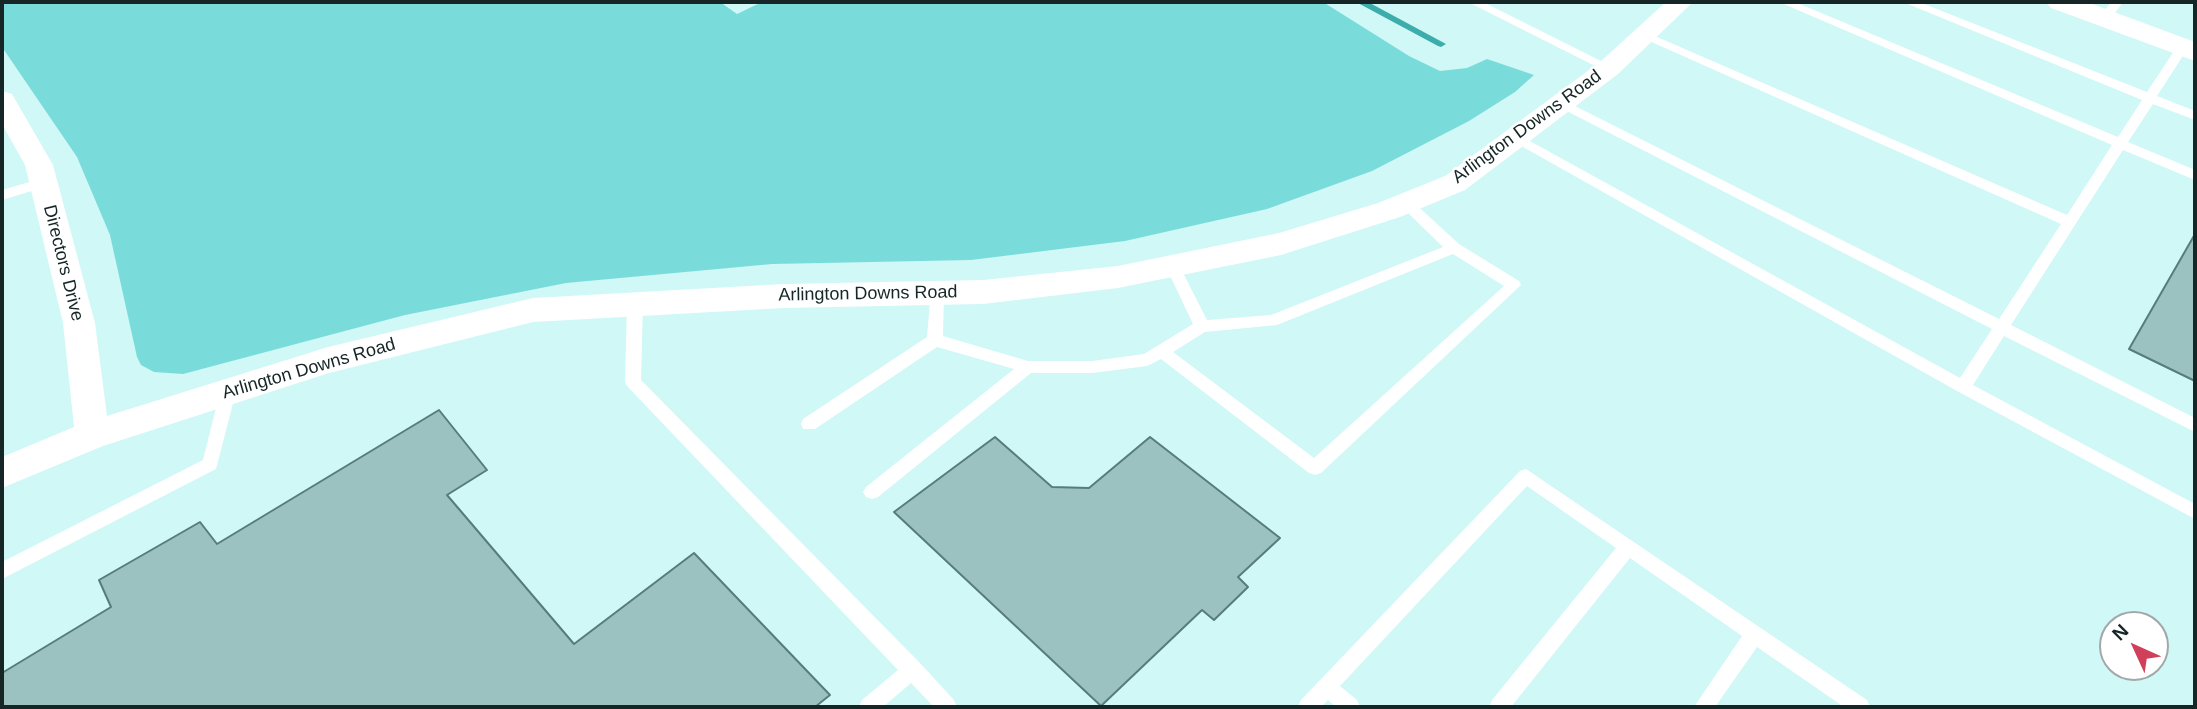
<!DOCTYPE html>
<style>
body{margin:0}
#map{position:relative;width:2197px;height:709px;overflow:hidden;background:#cff8f7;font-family:Arial,sans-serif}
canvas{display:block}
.frame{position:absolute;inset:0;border:4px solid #162525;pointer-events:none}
.north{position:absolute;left:2099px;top:611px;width:70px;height:70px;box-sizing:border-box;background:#fff;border:2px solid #a2a8a8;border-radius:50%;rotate:315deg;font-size:19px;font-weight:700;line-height:28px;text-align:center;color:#162525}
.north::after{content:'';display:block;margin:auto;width:24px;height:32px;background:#d0405b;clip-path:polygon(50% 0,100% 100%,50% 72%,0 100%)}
</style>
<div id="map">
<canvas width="2197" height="709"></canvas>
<div class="frame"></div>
<div class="north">N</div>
</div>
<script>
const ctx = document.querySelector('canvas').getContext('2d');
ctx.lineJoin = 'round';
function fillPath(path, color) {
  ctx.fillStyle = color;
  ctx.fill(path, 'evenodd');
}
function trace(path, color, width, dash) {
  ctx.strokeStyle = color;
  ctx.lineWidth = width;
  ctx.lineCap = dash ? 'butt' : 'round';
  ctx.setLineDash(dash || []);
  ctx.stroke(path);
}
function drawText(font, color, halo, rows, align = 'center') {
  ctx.font = font + ' Arial,sans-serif';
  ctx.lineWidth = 5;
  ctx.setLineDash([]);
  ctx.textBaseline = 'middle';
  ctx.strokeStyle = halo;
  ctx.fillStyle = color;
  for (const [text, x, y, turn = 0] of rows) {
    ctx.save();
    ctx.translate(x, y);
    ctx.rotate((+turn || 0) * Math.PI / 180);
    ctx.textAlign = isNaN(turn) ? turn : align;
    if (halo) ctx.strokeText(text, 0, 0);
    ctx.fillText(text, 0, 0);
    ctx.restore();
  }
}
const green = new Path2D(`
 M2 2H720L737 14 762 2H1323L1409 56 1440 71 1467 68 1487 59 1534 75 1515 92 1469 121 1372 171 1267 209 1125 241 971 260 772 264 566 283 405 315 183 374 154 372 141 365 137 357 110 235 77 157 2 47Z`);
const stream = new Path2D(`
 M1356 2H1368L1446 44 1441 47 1438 46Z`);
const building = new Path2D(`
 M2195 234V381L2129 349Z
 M439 410 487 470 447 495 574 644 694 553 830 695 815 707H2V673L111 607 99 580 200 522 217 544Z
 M995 437 1052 487 1089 488 1150 437 1280 538 1238 577 1248 587 1214 620 1202 610 1101 706 894 512Z`);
const service = new Path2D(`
 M1468 2H1483L1615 68 1609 72 1605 71Z
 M1779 2H1795L2118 137 2142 100 1903 2H1919L2147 92 2178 45H2186L2188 48 2157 96 2195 111V120L2153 104 2128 142 2195 170V180L2123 150 2011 325 2195 418V432L2004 336 1973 385 2195 504V519L1957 391 1507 138 1514 134 1519 135 1960 378 1992 329 1553 104 1560 100 1565 101 1999 319 2061 224 1638 36 1640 33H1648L2067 215 2112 145Z
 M2111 2H2123L2109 21H2101L2099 18Z
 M43 178 50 183 48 186 2 200V190Z
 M1406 198 1411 200 1459 244 1519 281 1521 285 1321 473 1315 475 1309 473 1161 359 1147 366 1092 373H1031L878 497 872 499 866 497 863 492 866 487 1014 369 937 347 815 429H803L801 424 803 419 927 337 931 289H941L944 293 943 336 1028 361H1092L1144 354 1193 324 1166 267 1168 263H1178L1207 320 1271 315 1443 247 1401 206 1399 203 1401 200ZM1453 254 1504 286 1314 458 1173 352 1205 332 1277 325Z
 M635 298 643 304 641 380 920 663 954 700 957 707H934L911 683 883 707H859L862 700 898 670 627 386 625 382 627 304Z
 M228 386 234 388 236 392 216 469 2 579V562L203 460 220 392 222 388Z
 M1526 469 1867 700 1870 707H1844L1757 647 1715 707H1694L1742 636 1630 558 1511 707H1489L1492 700 1616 548 1527 486 1340 686 1357 700 1360 707H1336L1328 700 1321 707H1298L1301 700 1520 471Z`);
const minor = new Path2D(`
 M1666 2H1693L1618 74 1465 190 1400 217 1281 255 1118 288 983 304 784 308 533 322 329 373 103 446 2 488V457L74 427 63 323 25 165 2 124V91L12 94 53 165 95 323 107 416 328 347 533 298 784 284 983 280 1118 266 1279 233 1378 203 1445 176 1600 62Z`);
const tertiary = new Path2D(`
 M2046 2H2087L2195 42V61L2051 8Z`);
const streetNames = [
 ["Arlington Downs Road",1527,127,-36],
 ["Directors Drive",63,263,76],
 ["Arlington Downs Road",868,294,-1],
 ["Arlington Downs Road",309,369,-16]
];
fillPath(green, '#7adcda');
fillPath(stream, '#3dadab');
fillPath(building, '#9bc2c0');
trace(building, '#577c7b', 2);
fillPath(service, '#fff');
fillPath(minor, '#fff');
fillPath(tertiary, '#fff');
drawText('18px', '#162525', '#fff', streetNames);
</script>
